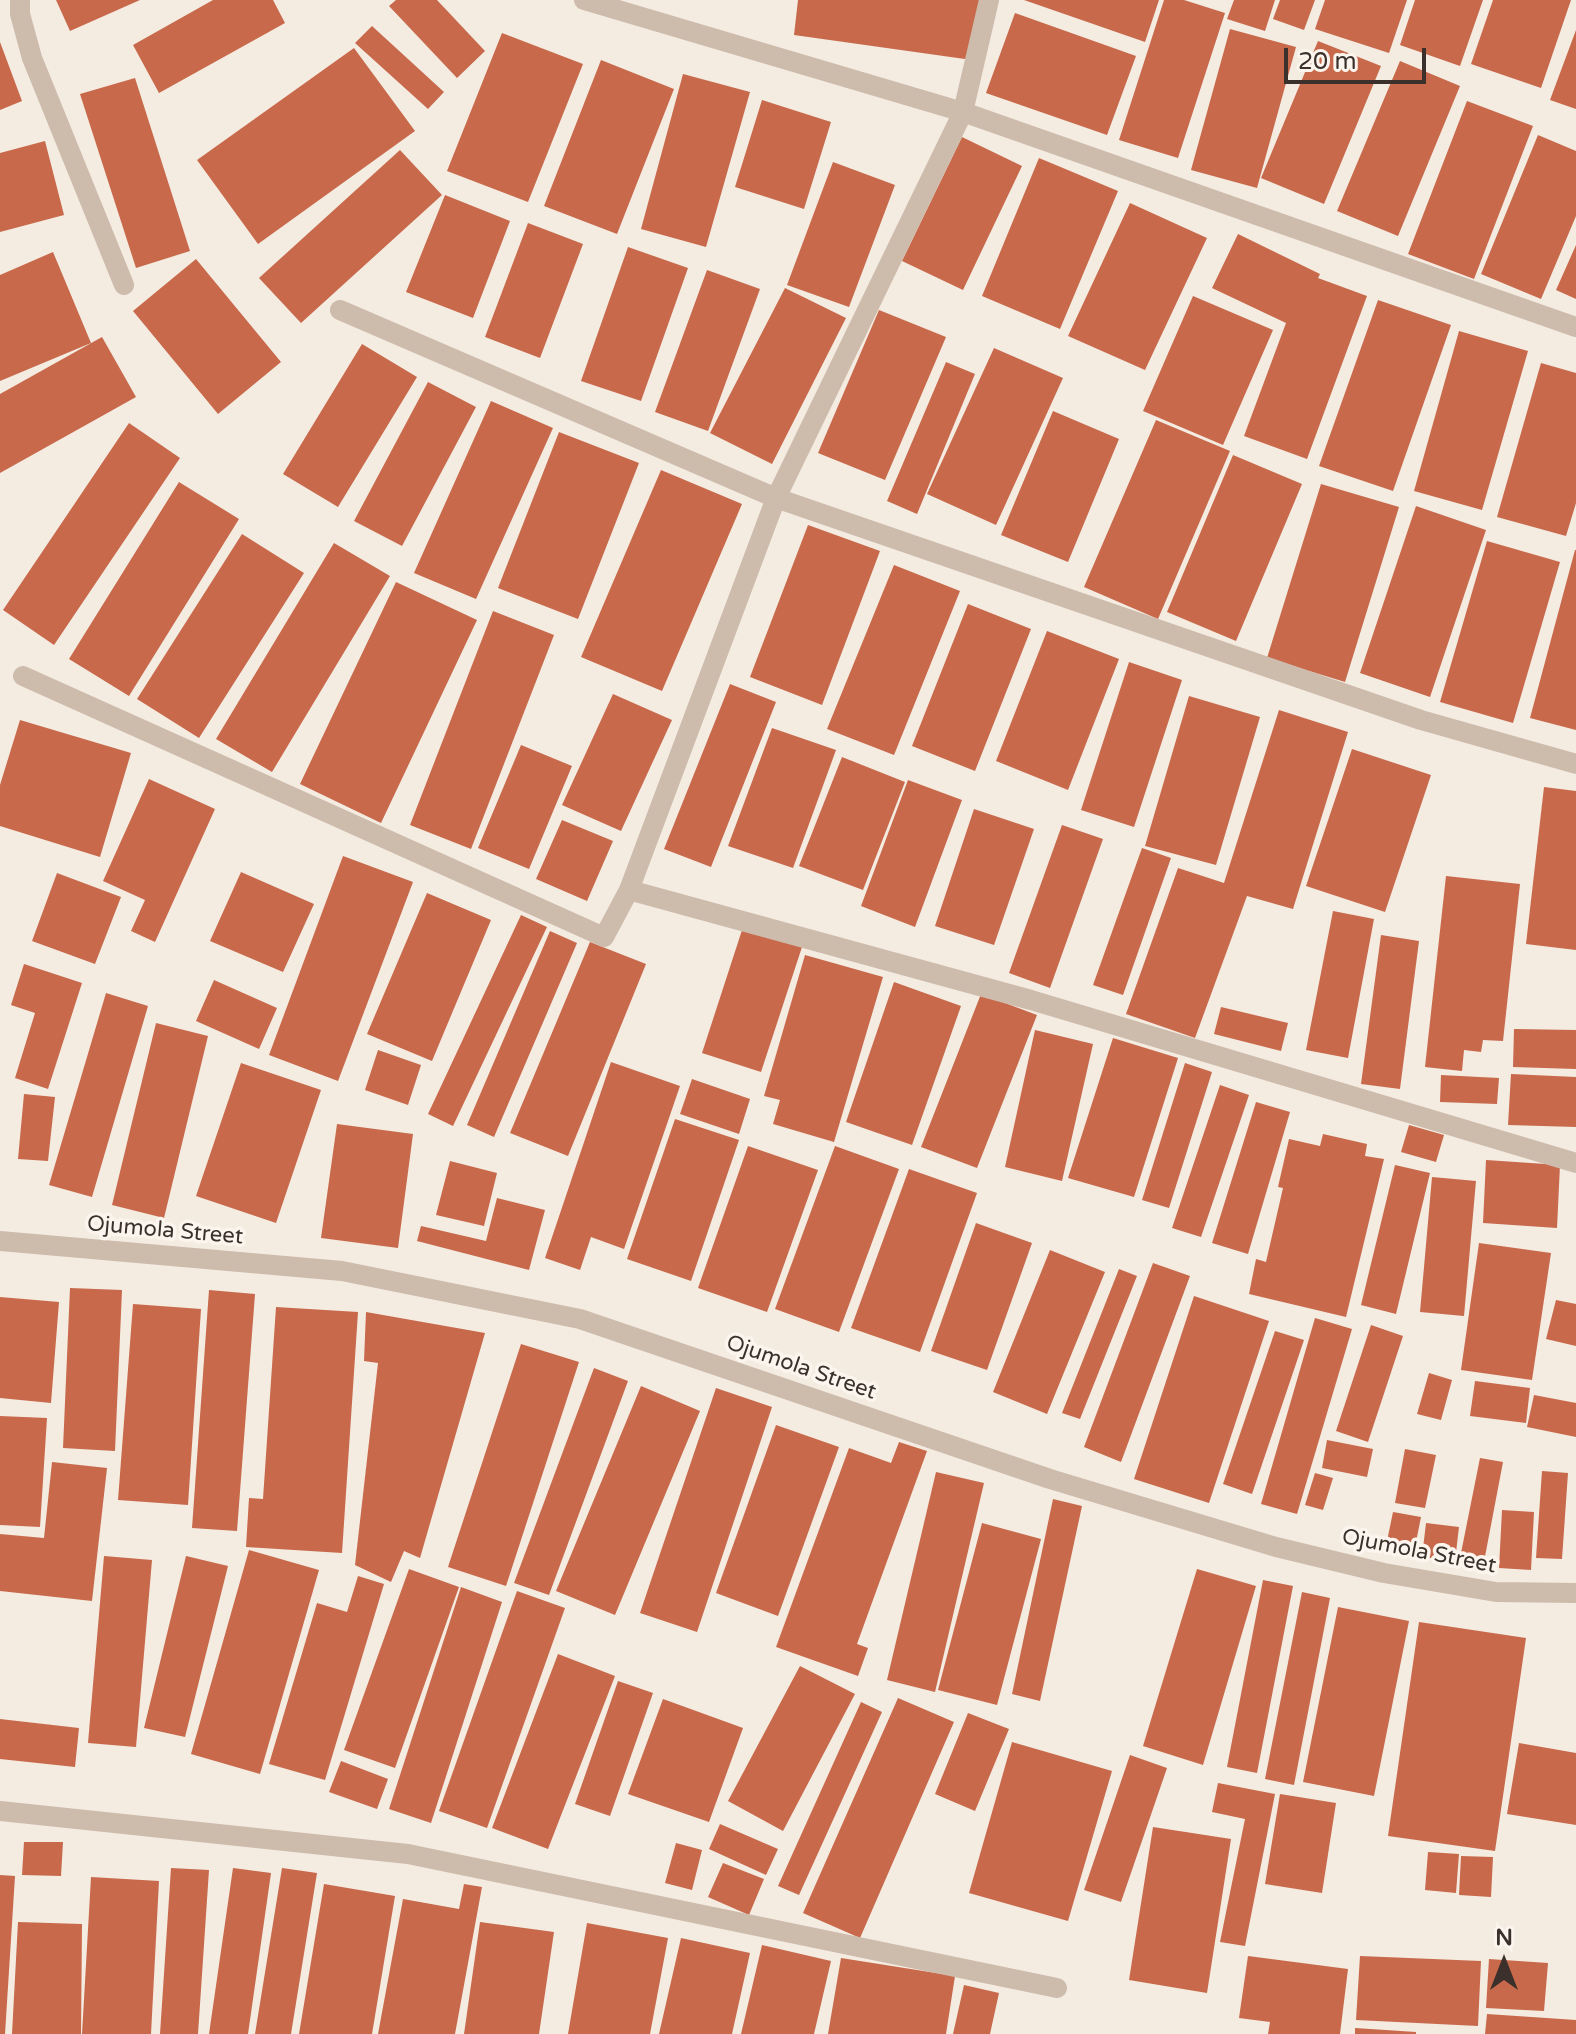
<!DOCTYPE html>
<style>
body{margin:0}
#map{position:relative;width:1576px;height:2034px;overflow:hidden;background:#f4ebe1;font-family:"Varela Round",sans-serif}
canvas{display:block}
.north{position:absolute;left:1464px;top:1922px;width:80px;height:80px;-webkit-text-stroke:6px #fbf5ee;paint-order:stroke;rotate:0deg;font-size:22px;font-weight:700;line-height:32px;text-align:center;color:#3b302b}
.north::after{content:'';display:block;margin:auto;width:28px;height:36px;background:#3b302b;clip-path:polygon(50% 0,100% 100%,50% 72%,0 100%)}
.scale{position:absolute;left:1284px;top:48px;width:142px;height:36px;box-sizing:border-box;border:4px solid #3b302b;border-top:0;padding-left:10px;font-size:24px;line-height:28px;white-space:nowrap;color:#3b302b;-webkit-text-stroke:6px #fbf5ee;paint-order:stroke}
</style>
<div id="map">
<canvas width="1576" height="2034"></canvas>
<div class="north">N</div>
<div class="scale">20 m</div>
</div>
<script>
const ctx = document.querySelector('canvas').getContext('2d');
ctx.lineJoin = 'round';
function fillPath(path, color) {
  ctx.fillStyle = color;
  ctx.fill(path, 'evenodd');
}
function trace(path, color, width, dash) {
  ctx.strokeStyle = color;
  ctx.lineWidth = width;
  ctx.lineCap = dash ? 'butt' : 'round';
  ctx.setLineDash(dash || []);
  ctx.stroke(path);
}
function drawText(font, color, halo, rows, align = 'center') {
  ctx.font = font + ' "Varela Round",sans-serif';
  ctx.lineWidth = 7;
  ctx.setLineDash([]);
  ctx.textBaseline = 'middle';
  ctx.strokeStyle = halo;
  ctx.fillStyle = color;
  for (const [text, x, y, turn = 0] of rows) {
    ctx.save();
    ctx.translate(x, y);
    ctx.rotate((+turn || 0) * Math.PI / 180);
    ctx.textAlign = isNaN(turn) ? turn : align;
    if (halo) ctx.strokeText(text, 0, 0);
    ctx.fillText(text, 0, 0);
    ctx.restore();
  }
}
const building = new Path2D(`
 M56 0H140L70 31Z
 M213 0H273L285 23 159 93 133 45Z
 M396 0H437L485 51 457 78 389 6Z
 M798 0H980L972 60 794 35Z
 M1024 0H1159L1145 42Z
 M1164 0H1184L1225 13 1178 158 1119 140Z
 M1234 0H1275L1265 31 1227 19Z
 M1280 0H1315L1304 30 1273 19Z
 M1325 0H1407L1389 53 1315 29Z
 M1415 0H1483L1460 66 1400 45Z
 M1493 0H1571L1541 88 1471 64Z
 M1015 13 1136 56 1107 135 986 93Z
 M372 26 444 92 428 109 355 43Z
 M1230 29 1296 47 1257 188 1191 170Z
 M1576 30V109L1550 100Z
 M502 33 583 64 528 202 447 171Z
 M1318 41 1381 66 1324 204 1261 178Z
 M0 42 22 101 0 110Z
 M354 48 415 131 258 244 197 160Z
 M601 60 674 89 617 234 544 206Z
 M1400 61 1460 86 1398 236 1337 211Z
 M683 74 750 92 706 247 641 229Z
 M135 78 190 251 136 268 80 94Z
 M762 100 831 122 804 209 735 187Z
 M1467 101 1533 126 1474 279 1408 254Z
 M1538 135 1576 151V216L1541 299 1481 274Z
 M962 137 1022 166 963 290 902 261Z
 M45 141 64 215 0 232V153Z
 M400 150 442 195 301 323 259 278Z
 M1039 158 1118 191 1060 329 982 296Z
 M833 162 895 185 849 307 787 285Z
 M445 195 510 221 473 318 406 292Z
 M1130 203 1207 238 1145 370 1068 336Z
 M528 223 583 244 540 358 485 337Z
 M1238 234 1320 274 1318 278 1367 296 1307 459 1244 436 1286 323 1212 288Z
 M1576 245V299L1556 290Z
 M628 247 688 268 641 401 581 381Z
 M53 252 91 343 0 381V275Z
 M196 259 281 362 218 414 133 311Z
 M707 270 760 289 708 431 655 412Z
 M785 288 846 318 772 464 710 433Z
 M1193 296 1273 330 1223 445 1143 411Z
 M1378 300 1451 325 1393 491 1319 466Z
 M879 310 946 337 885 480 818 453Z
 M1459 331 1528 351 1482 510 1414 491Z
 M102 337 136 397 0 473V394Z
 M362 344 417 377 338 507 283 474Z
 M994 348 1063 378 996 525 927 494Z
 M946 362 975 374 917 514 887 501Z
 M1541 363 1576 373V503L1566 536 1497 517Z
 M428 382 476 407 402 546 354 521Z
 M491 401 553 428 476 599 414 573Z
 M1053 411 1119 439 1068 562 1001 535Z
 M1156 420 1230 451 1158 619 1084 587Z
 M129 423 180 458 54 645 3 610Z
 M559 432 639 463 578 619 498 588Z
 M1233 455 1302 484 1236 641 1167 612Z
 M661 470 742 504 662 691 581 657Z
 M179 482 239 519 129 696 69 659Z
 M1321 484 1399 507 1345 682 1267 658Z
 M1416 506 1486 530 1430 697 1360 673Z
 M808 525 880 551 822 705 750 677Z
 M242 534 304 573 199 738 137 699Z
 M1487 541 1560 562 1513 723 1440 702Z
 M334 543 390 576 272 772 216 739Z
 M1575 550H1576V730L1530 718Z
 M894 565 960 591 894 755 827 729Z
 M396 582 477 620 381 823 300 784Z
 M968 604 1031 629 975 771 912 746Z
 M493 611 554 635 471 849 410 825Z
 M1047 631 1119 659 1068 790 996 761Z
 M1129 662 1182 680 1134 827 1081 810Z
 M730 684 776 702 711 867 664 849Z
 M613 694 672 720 621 831 562 805Z
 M1189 696 1260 717 1216 865 1145 846Z
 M1279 710 1348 732 1293 909 1247 896 1195 1038 1126 1014 1178 868 1224 883Z
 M20 720 131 753 100 857 0 826V785Z
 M772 728 836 750 793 868 728 846Z
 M521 745 572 766 529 869 478 848Z
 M1352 749 1431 775 1385 912 1306 886Z
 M842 757 905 782 863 890 799 866Z
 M149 779 215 809 155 942 131 931 145 900 103 881Z
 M908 780 962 800 915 927 861 906Z
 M1544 787 1576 791V950L1526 944Z
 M974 809 1034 829 994 945 935 926Z
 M562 820 613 841 587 901 536 879Z
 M1062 825 1103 839 1050 988 1009 973Z
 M1142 848 1171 858 1123 995 1093 985Z
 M343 856 413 882 338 1081 269 1055Z
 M241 872 314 904 283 972 210 941Z
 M57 873 121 897 95 964 32 941Z
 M1446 876 1520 884 1503 1041 1483 1040 1481 1052 1464 1050 1462 1071 1425 1067Z
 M427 893 491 920 432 1061 367 1034Z
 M1333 911 1374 919 1348 1058 1306 1050Z
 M521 915 547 927 453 1126 428 1114Z
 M743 927 802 947 761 1072 702 1053Z
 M550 931 577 943 494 1137 467 1125Z
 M1381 935 1419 941 1400 1089 1361 1084Z
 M590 942 646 964 568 1156 510 1133Z
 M805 955 883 977 834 1142 773 1124 780 1100 764 1096Z
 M24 964 82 983 48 1089 15 1078 35 1013 11 1005Z
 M214 980 277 1008 259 1049 196 1021Z
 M894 982 961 1006 912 1145 846 1122Z
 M106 993 148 1006 92 1197 49 1185Z
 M981 994 1037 1015 977 1168 921 1147Z
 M1221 1007 1288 1023 1281 1051 1214 1034Z
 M156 1023 208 1036 164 1218 112 1205Z
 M1514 1029 1576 1030V1069L1513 1067Z
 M1035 1030 1093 1044 1062 1181 1005 1167Z
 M1113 1038 1178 1058 1134 1197 1068 1178Z
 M378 1050 421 1065 408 1105 365 1090Z
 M611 1062 680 1086 624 1249 591 1237 580 1270 545 1258Z
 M241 1063 321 1090 276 1223 196 1196Z
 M1185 1063 1212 1072 1169 1208 1142 1200Z
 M1511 1074 1576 1077V1127L1508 1125Z
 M1441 1075 1499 1078 1497 1104 1440 1102Z
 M692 1079 750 1099 739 1134 680 1114Z
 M1220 1085 1249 1095 1201 1237 1172 1228Z
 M24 1094 55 1097 48 1161 18 1159Z
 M1256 1102 1290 1112 1248 1254 1212 1243Z
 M675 1119 739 1140 691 1281 627 1259Z
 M337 1124 413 1134 398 1248 321 1238Z
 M1409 1125 1444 1135 1436 1162 1401 1152Z
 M1323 1134 1367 1144 1365 1156 1384 1159 1346 1317 1249 1294 1256 1259 1266 1262 1283 1188 1278 1187 1289 1139 1320 1146Z
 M748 1146 818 1170 767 1312 698 1288Z
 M835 1146 899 1169 839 1332 775 1309Z
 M1486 1160 1560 1165 1557 1228 1483 1223Z
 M450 1161 497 1173 484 1226 436 1215Z
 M1395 1165 1430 1173 1396 1314 1361 1305Z
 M909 1169 977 1193 920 1352 851 1328Z
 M1432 1177 1476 1181 1464 1316 1420 1312Z
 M497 1198 545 1210 529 1270 417 1241 421 1226 486 1241Z
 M976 1223 1032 1243 987 1370 931 1351Z
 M1479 1243 1551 1253 1532 1380 1461 1370Z
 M1050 1250 1105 1272 1047 1414 993 1392Z
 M1153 1263 1190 1276 1121 1462 1084 1447Z
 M1119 1269 1137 1276 1080 1419 1062 1413Z
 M70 1288 122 1290 115 1451 63 1448Z
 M209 1290 255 1294 237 1531 192 1528Z
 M1194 1296 1269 1321 1209 1503 1134 1479Z
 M0 1297 59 1302 51 1403 0 1398Z
 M1556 1300 1576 1304V1346L1546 1339Z
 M133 1304 201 1309 188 1505 118 1500Z
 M276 1307 358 1312 342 1553 246 1547 249 1498 263 1499Z
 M366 1312 485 1333 420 1558 404 1551 391 1582 355 1565 378 1363 364 1361Z
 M1315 1318 1352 1329 1297 1514 1261 1504Z
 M1371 1325 1403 1336 1368 1442 1336 1431Z
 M1275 1331 1304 1340 1252 1494 1223 1484Z
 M521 1344 579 1362 506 1586 448 1567Z
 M594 1368 628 1381 549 1595 514 1583Z
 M1429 1373 1452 1380 1441 1420 1417 1414Z
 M1475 1381 1530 1388 1526 1423 1470 1416Z
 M641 1386 700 1411 615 1615 556 1591Z
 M716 1388 772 1407 697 1632 640 1613Z
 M1534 1395 1576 1403V1437L1527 1427Z
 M0 1416 47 1418 40 1527 0 1525Z
 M776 1425 839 1447 778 1616 716 1593Z
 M1327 1440 1373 1449 1367 1477 1322 1468Z
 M899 1442 927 1451 857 1644 868 1648 858 1676 776 1647 849 1448 891 1463Z
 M1405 1449 1436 1455 1425 1508 1395 1503Z
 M1480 1458 1503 1462 1483 1567 1459 1563Z
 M52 1462 107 1468 92 1601 0 1591V1534L44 1538Z
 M1542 1471 1568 1473 1562 1559 1536 1558Z
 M936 1472 984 1483 935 1692 887 1680Z
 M1315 1473 1333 1478 1323 1510 1305 1505Z
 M1053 1499 1082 1506 1040 1701 1012 1694Z
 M1502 1510 1534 1512 1531 1570 1499 1568Z
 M1393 1512 1421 1517 1415 1547 1387 1541Z
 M982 1523 1041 1539 997 1705 938 1690Z
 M1426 1523 1459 1527 1455 1561 1422 1557Z
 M249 1550 319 1570 260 1774 191 1754Z
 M104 1556 152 1560 136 1747 88 1743Z
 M186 1556 228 1566 185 1737 144 1728Z
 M409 1569 459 1587 395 1768 344 1750Z
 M1197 1569 1256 1586 1203 1765 1143 1746Z
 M358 1576 384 1584 325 1780 269 1764 317 1603 347 1612Z
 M1263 1580 1293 1586 1257 1773 1227 1767Z
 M461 1587 502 1602 431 1823 389 1809Z
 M517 1591 565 1608 487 1828 439 1811Z
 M1302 1592 1330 1598 1294 1785 1265 1779Z
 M1338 1607 1409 1621 1374 1796 1303 1782Z
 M1419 1622 1526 1638 1495 1851 1388 1836Z
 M558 1654 615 1676 548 1849 492 1828Z
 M800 1666 855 1694 783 1831 728 1801Z
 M618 1681 653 1693 610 1816 575 1804Z
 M898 1698 954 1722 860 1938 803 1913Z
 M663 1699 743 1728 709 1822 628 1794Z
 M861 1702 882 1712 799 1895 778 1886Z
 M968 1713 1009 1729 975 1811 935 1794Z
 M0 1719 79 1728 75 1767 0 1759Z
 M1012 1742 1112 1771 1068 1921 969 1893Z
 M1519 1743 1576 1753V1825L1507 1814Z
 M1130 1755 1167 1768 1121 1902 1084 1890Z
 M341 1761 388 1779 377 1809 329 1792Z
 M1218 1783 1275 1794 1245 1946 1220 1942 1245 1819 1212 1812Z
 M1280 1794 1336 1803 1322 1893 1265 1884Z
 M720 1824 778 1849 766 1875 709 1849Z
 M1153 1827 1231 1839 1207 1993 1129 1980Z
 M24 1842H63L61 1876 22 1875Z
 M676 1843 702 1850 692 1890 665 1883Z
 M1428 1852 1459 1854 1456 1893 1425 1890Z
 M1461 1856 1493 1857 1491 1897 1459 1895Z
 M723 1863 764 1879 749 1915 708 1897Z
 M171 1868 209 1870 198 2034H160Z
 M233 1868 271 1873 248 2034H209Z
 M282 1868 317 1873 291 2034H255Z
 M0 1875 15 1876 5 2034H0Z
 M91 1877 159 1881 151 2034H82Z
 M324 1884 395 1896 372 2034H299Z
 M464 1884 482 1887 455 2034H378L403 1899 459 1909Z
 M18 1922 82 1924 81 2034H12Z
 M480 1922 554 1932 539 2034H464Z
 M587 1923 668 1938 650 2034H568Z
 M681 1938 750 1953 732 2034H659Z
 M762 1945 831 1961 814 2034H741Z
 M1248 1956 1348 1969 1340 2034H1268L1270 2022 1239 2018Z
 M1360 1956 1481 1961 1478 2026 1356 2020Z
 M841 1958 955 1976 946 2034H828Z
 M1489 1959 1548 1963 1544 2011 1486 2008Z
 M964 1985 999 1993 990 2034H953Z
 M1487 2014 1576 2020V2034H1485Z
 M1355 2028 1416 2032V2034H1355Z`);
const minor = new Path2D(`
 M20 0V14L32 58 124 285
 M584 0 963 112 1576 327
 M340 310 776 498 1421 720 1576 764
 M23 676 604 937 629 890 1031 1000 1576 1163
 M629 890 776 498 963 112 989 0
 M0 1241 342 1271 580 1319 1050 1479 1276 1547 1384 1573 1496 1592 1576 1593
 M0 1811 408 1854 1057 1988`);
const streetNames = [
 ["Ojumola Street",165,1231,5],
 ["Ojumola Street",801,1368,19],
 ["Ojumola Street",1419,1552,11]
];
fillPath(building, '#c8694b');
trace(minor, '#cdbbac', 20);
drawText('22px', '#3b302b', '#fbf5ee', streetNames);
</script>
